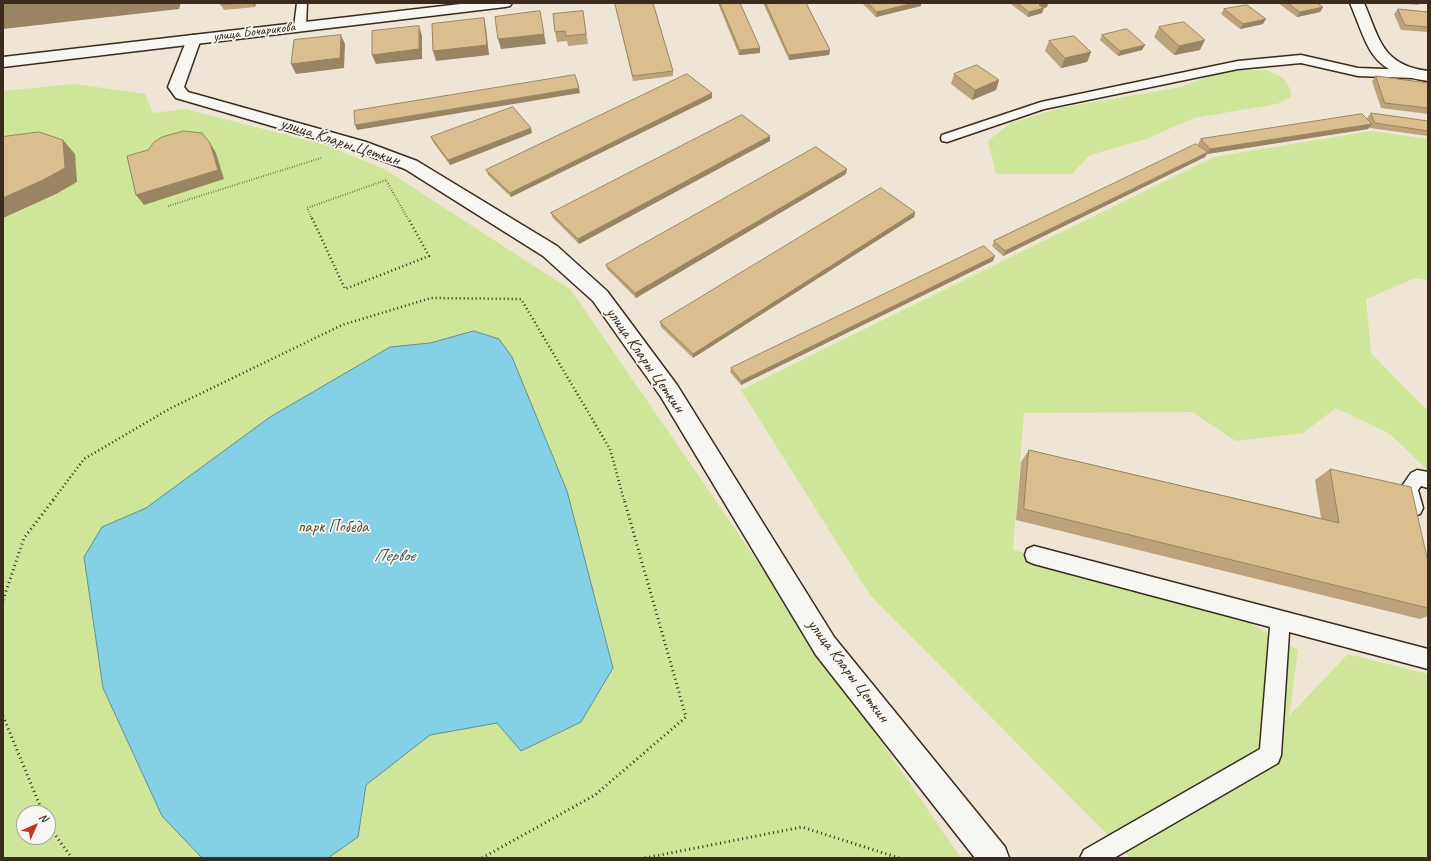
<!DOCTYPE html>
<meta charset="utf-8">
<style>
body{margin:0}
#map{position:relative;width:1431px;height:861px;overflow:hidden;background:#eee5d4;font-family:Caveat,sans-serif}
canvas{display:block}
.frame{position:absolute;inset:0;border:4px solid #3b2a1e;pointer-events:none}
.north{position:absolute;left:16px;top:805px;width:40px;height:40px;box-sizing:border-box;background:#f6f6f2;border:1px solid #aba49d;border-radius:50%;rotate:45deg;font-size:11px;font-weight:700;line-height:16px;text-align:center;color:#3b2a1e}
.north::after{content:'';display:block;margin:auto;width:14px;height:18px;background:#c8321e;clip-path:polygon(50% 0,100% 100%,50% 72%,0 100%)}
</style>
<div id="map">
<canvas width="1431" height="861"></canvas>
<div class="frame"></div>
<div class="north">N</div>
</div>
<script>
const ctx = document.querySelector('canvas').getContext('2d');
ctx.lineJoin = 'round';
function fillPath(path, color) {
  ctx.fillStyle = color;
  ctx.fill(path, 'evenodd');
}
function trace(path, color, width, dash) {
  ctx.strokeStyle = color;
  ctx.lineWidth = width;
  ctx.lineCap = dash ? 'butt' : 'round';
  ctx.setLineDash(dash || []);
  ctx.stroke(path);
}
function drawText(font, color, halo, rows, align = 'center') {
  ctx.font = font + ' Caveat,sans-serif';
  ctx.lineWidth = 3.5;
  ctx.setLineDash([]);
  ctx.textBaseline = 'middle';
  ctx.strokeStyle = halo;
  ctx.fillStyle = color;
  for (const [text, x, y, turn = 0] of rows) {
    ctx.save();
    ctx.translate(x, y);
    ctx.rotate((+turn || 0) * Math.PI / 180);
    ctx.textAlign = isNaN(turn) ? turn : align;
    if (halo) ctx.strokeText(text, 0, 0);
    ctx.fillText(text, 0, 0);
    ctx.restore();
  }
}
const green = new Path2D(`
 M1266 70C1280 75 1290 80 1291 97L1277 104 1194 118 1146 139 1090 155 1072 174H996L988 141 1011 123 1060 108 1181 87 1224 71Z
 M74 84 145 94 153 113 185 109 326 145 386 170 571 290 961 858H3V91ZM24 813H48V837H24Z
 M1372 131 1428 139V280L1415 278 1366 299 1371 353 1424 407 1428 408V471L1390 434 1336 408 1303 433 1236 441 1192 412 1024 413 1013 550 1210 601 1298 650 1289 716 1348 654 1428 674V858H1131L870 595 741 390 1214 157Z`);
const water = new Path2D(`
 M474 331 499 339 512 357 567 491 613 668 581 722 521 751 497 723 430 735 366 785 358 837 328 858H202L162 816 103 688 84 557 102 527 146 508 270 417 390 347 430 343Z`);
const pathFar2 = new Path2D(`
 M168 206 321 158
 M312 219 307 208 386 180 408 219`);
const pathFar1 = new Path2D(`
 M312 218 345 289 429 256 408 218
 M53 500 84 459 171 408 342 325 431 298 521 299 610 449 624 500`);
const path = new Path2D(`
 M3 600 24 538 54 499
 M3 716 43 813
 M48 825 72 858
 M482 858 595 795 686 717 624 499
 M645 858 802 827 899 858`);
const lane = new Path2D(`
 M297 3H307L306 27 300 30 294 27Z
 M1301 55 1358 68 1412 70 1418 74 1412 78 1358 76 1301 63 1238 69 1044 109 947 142 942 141 941 138 942 135 1041 102 1238 61Z
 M1417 470 1428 472V488L1421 486 1418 490 1423 508 1420 514 1414 516 1408 514 1400 489 1411 473Z
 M1034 546 1428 649V669L1289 632 1281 755 1278 763 1114 858H1080L1084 850 1260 749 1270 627 1034 564 1027 561 1025 555 1027 549Z`);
const street = new Path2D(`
 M1350 3H1364C1380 40 1382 65 1428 71V81C1370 72 1370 51 1350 3Z
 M194 35 199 36 201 39 184 87 188 92 366 142 417 161 557 246 607 291 677 385 834 637 1005 847 1009 858H975L816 655 661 397 593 301 543 256 405 169 354 150 176 98 168 87 187 39 189 36Z`);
const primary = new Path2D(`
 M469 3H512L510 6 505 7 3 67V57Z`);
const wall = new Path2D(`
 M222 3H256L255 7 224 10 221 5Z
 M615 3H653L673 71V76L633 81Z
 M718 3H740L760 53 739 55Z
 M763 3H806L830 50 829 55 789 60Z
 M862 3H921V6L876 17Z
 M1012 3H1048L1047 7 1043 8H1044L1042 13 1028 17 1012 5Z
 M1278 3H1317L1323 7 1320 12 1297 17Z
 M1398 3H1420L1418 5Z
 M1224 9 1263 24 1240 29 1221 14Z
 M1398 9 1428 12V32L1401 30 1394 14Z
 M583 11 588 44 568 46 567 41 557 42 555 32Z
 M1159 27 1200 50 1174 55 1154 37Z
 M1102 35 1145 45 1142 50 1118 56 1100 40Z
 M1049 41 1091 52 1087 62 1061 68 1045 51Z
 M954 74 999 80 996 90 972 100 951 84Z
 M1376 76 1428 83V114L1381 108 1372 81Z
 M712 98 511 197 488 175 486 170Z
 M1371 113 1428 121V136L1370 128V127L1368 129 1207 154 1205 157 1003 256 992 246 994 241 1199 146 1198 144 1201 139 1368 120 1367 118Z
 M532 133 450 165 433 142 431 137Z
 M770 141 579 244 553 218 551 213Z
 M846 174 636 298 607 269 606 265Z
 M915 212 914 217 693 358 661 327 660 322Z
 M995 256 993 261 741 385 730 372 731 368Z
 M1029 450 1321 518 1315 480 1330 469 1428 562V616L1420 619 1016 520 1021 462Z`);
const shadedWall = new Path2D(`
 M3 3H181L179 9 3 29Z
 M253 3H256L255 7Z
 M914 3H921V6L876 17 877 12Z
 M1044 3H1048L1047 7 1037 10 1039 5Z
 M1323 7 1320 12 1297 17 1300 12Z
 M1044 8 1042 13 1028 17 1029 12Z
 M484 18 486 28 489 55 436 61 433 51Z
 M1266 19 1263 24 1240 29 1243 24Z
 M419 26 422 36V59L376 64 372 55Z
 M544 34 546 44 501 49 498 39Z
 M341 35 345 44 344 68 296 74 291 64Z
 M1205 40 1200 50 1174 55 1179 46Z
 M1145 45 1142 50 1118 56 1120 51Z
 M760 48V53L739 55 740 50Z
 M830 50 829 55 789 60V55Z
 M1091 52 1087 62 1061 68 1065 58Z
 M999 80 996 90 972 100 975 90Z
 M579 88 580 93 357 130 355 125Z
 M712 93V98L511 197 510 193Z
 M1372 124 1368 129 1207 154 1210 149Z
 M531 128 532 133 450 165 448 160Z
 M770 136V141L579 244 578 239Z
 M63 140 75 154 77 182 56 194 3 218V198Z
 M210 143 216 153 224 179 144 205 136 195Z
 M1208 152 1205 157 1003 256 1005 251Z
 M847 169 846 174 636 298 635 293Z
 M915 212 914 217 693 358V354Z
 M995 256 993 261 741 385V381Z`);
const building = new Path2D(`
 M222 3H241L221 5Z
 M615 3H653L673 71 633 76Z
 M720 3H740L760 48 740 50Z
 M766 3H806L830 50 789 55Z
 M868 3H914L877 12Z
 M1018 3H1044L1039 5 1044 8 1029 12Z
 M1288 3H1317L1323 7 1300 12Z
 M1247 5 1266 19 1243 24 1224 9Z
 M1398 9 1428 12V27L1405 25Z
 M540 11 544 34 498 39 495 17Z
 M583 11 586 34 566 36 565 31 555 32 553 14Z
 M484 18 487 45 433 51 432 24Z
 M1184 22 1205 40 1179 46 1159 27Z
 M419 26V49L372 55V31Z
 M1127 29 1145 45 1120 51 1102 35Z
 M341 35 340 58 291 64 294 40Z
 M1074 36 1091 52 1065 58 1049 41Z
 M977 65 999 80 975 90 954 74Z
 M687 74 712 93 510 193 486 170Z
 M575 75 579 88 355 125 354 111Z
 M1376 76 1428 83V108L1385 103Z
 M513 107 531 128 448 160 431 137Z
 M1371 113 1428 121V131L1375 123Z
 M1362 114 1372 124 1210 149 1201 139Z
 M742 115 770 136 578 239 551 213Z
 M184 131 202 133 210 143 218 170 136 195 127 156 148 150 154 142 162 137Z
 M39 132 63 140 65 168 43 180 3 198V137Z
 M1196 144 1208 152 1005 251 994 241Z
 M816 147 847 169 635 293 606 265Z
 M881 188 915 212 693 354 660 322Z
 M984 246 995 256 741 381 731 368Z
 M1029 450 1339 523 1330 469 1411 487 1428 562V608L1024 509Z`);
const farStreetnames = [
 ["улица Бочарикова",254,32,-7]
];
const streetNames = [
 ["улица Клары Цеткин",340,142,18],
 ["улица Клары Цеткин",645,360,55],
 ["улица Клары Цеткин",848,671,53]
];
const parkNames = [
 ["парк Победa",333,528]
];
const waterNames = [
 ["Первое",394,556]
];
fillPath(green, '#cee59a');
fillPath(water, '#84d0e4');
trace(water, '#678e95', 1);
trace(lane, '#3b2a1e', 3);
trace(street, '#3b2a1e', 3);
trace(primary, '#3b2a1e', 3);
trace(pathFar2, '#3b2a1e', 2, [0.5, 2]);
trace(pathFar1, '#3b2a1e', 2.5, [1, 3]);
trace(path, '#3b2a1e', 3, [1, 3.5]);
fillPath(lane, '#f6f6f2');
fillPath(street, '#f6f6f2');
fillPath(primary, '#f6f6f2');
fillPath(wall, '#bca37b');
fillPath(shadedWall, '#998564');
fillPath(building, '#dbbe8f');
trace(building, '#998564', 1);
drawText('14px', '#3b2a1e', '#f6f6f2', farStreetnames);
drawText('17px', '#3b2a1e', '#f6f6f2', streetNames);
drawText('17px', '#584f37', '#f6f6f2', parkNames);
drawText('italic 18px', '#4d5450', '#f6f6f2', waterNames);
</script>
